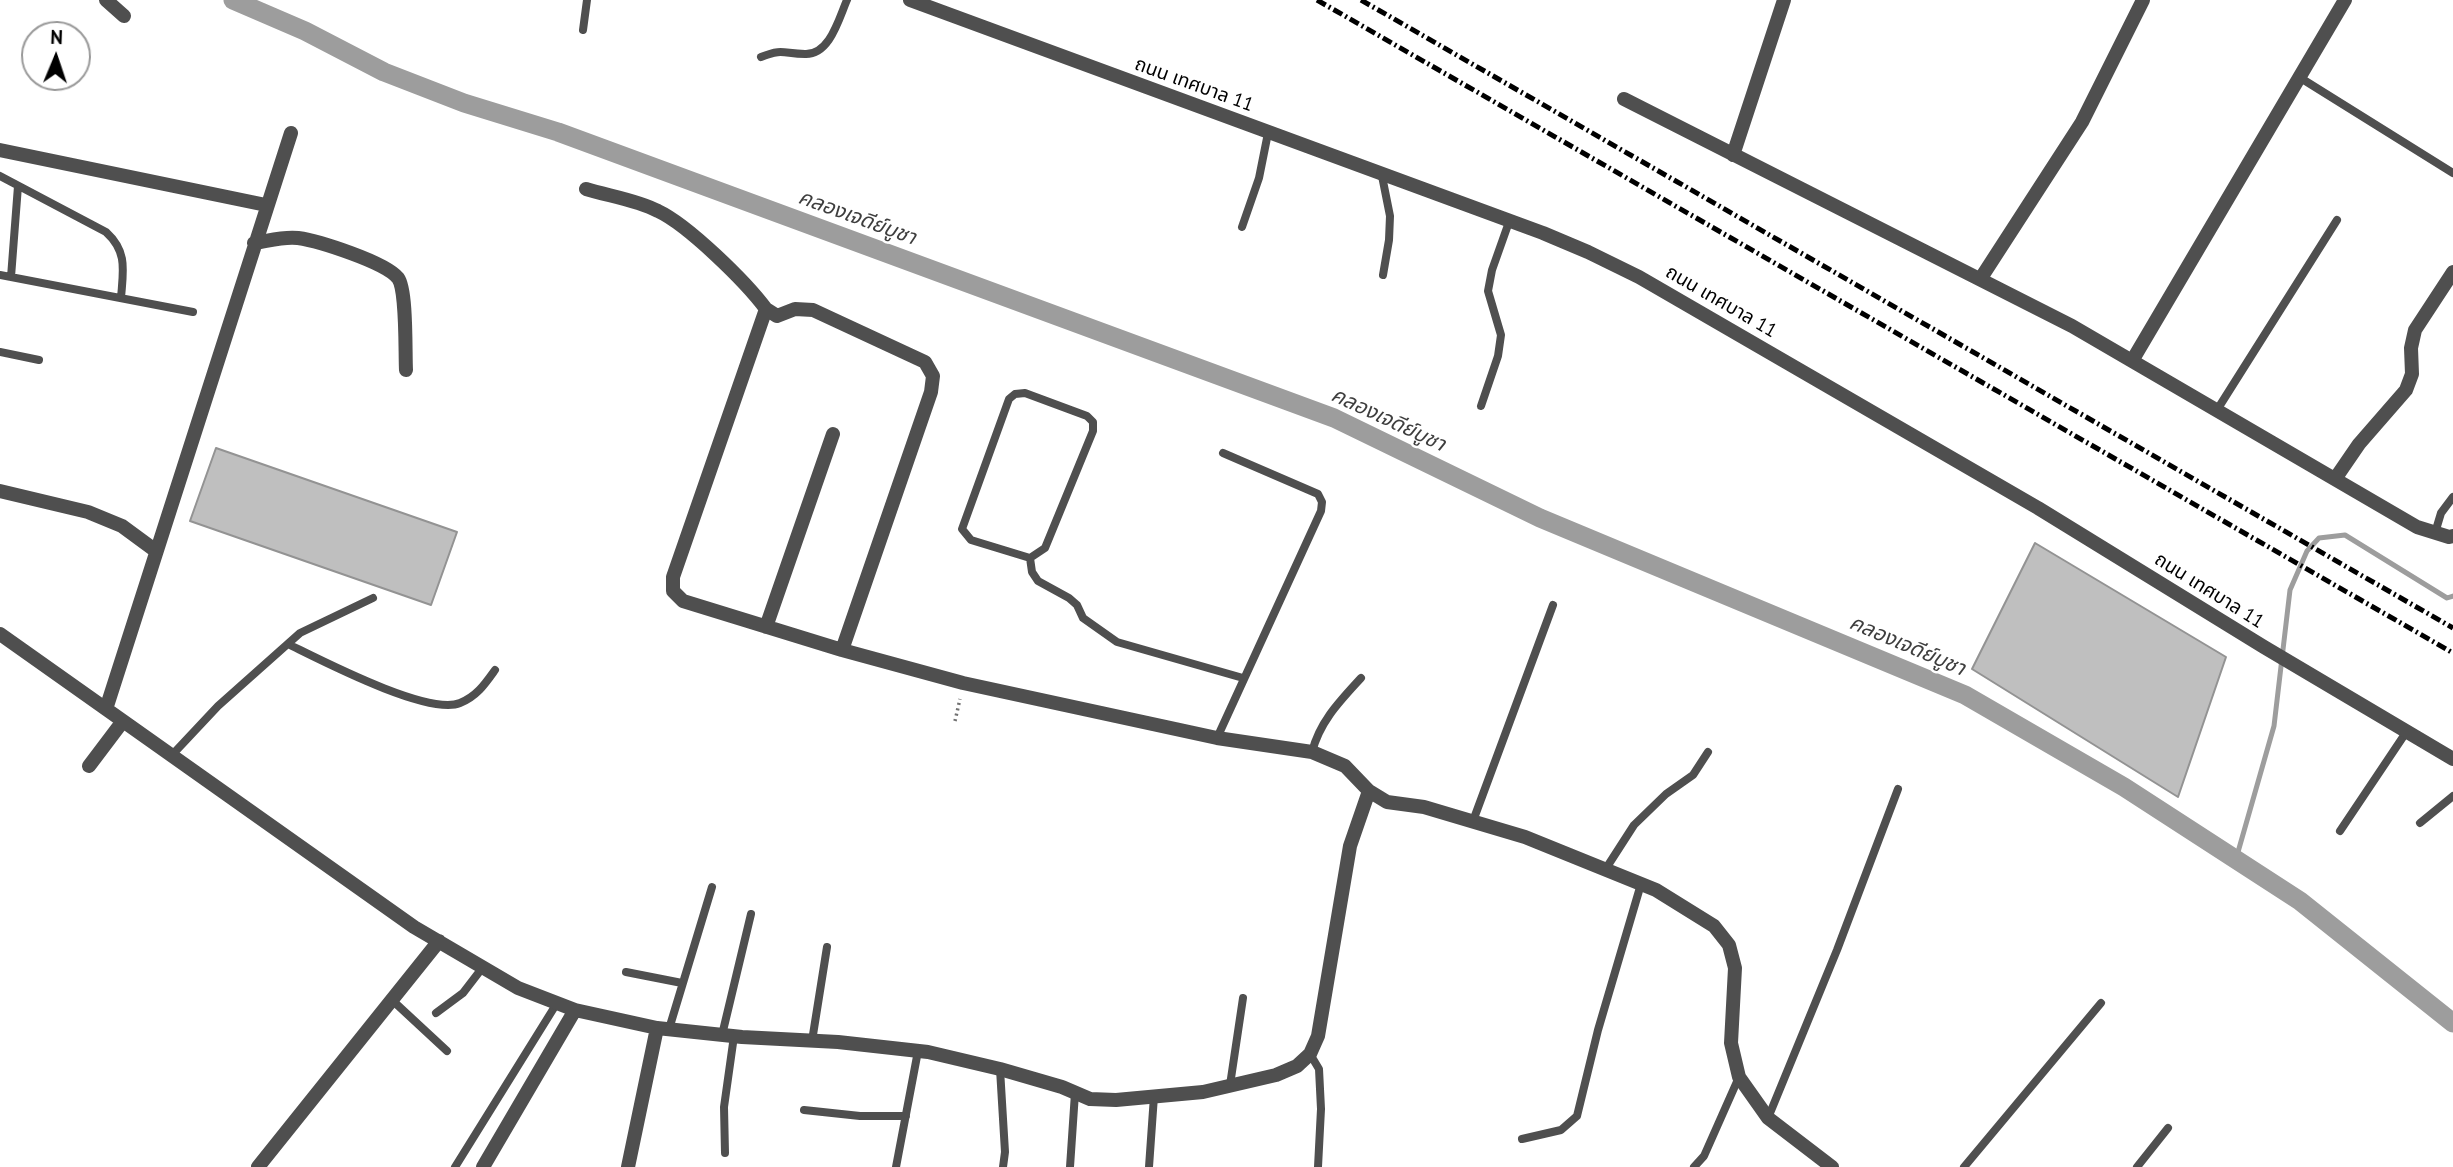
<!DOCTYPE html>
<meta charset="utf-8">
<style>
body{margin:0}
#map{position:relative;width:2453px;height:1167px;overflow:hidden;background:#fff;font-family:"PT Sans",sans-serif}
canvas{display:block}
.north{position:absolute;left:21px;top:21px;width:70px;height:70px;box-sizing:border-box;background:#fff;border:2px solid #999;border-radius:50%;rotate:2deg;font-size:19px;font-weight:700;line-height:28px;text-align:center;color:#000}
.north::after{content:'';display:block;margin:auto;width:24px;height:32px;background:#000;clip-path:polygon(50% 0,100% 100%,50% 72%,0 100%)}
</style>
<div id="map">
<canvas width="2453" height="1167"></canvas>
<div class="north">N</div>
</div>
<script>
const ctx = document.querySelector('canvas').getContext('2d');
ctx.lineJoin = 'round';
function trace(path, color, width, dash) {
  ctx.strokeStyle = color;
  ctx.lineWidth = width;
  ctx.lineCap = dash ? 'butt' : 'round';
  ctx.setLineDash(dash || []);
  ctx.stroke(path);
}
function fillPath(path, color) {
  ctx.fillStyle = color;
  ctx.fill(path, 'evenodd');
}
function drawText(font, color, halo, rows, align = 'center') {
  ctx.font = font + ' "PT Sans","Noto Sans Thai",sans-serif';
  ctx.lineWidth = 5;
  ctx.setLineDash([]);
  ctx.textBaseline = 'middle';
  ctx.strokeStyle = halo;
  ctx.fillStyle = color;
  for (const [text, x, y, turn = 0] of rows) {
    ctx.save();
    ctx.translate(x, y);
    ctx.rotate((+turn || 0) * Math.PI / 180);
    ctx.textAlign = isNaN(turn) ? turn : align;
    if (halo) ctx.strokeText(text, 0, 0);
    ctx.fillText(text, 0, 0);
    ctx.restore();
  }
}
const stream = new Path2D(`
 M2236 859 2274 726 2290 590 2307 551 2319 538 2345 535 2447 598 2453 596`);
const canal = new Path2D(`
 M233 0 305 31 384 72 464 103 558 132 1334 418 1540 518 1965 695 2124 787 2300 901 2453 1023`);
const building = new Path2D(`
 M216 448 457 532 431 605 190 521Z
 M2035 543 2226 657 2178 797 1972 669Z`);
const path = new Path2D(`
 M955 721 960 699`);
const lane = new Path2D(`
 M583 30 587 0
 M761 57C783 48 784 54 805 54 830 55 839 18 847 0
 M2299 77 2453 173
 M0 176 106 232C128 252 123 271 121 298
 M1382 176 1390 216 1389 240 1383 275
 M1242 227 1259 178 1268 133
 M0 275 193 312
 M11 277 18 186
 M0 352 39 360
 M1481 406 1498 356 1501 335 1488 291 1492 270 1509 222
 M2217 410 2337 220
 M2435 533 2441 513 2453 497
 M1030 558 971 540 962 529 1009 399 1015 394 1025 393 1087 416 1093 422V431L1045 548 1030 558 1032 572 1038 581 1069 598 1077 605 1083 618 1117 642 1243 678
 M288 644C321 660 428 716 460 703 477 696 485 684 495 670
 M1217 738 1321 511 1322 502 1318 494 1223 453
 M1312 752C1320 721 1340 701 1361 678
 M172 755 218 706 300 633 373 598
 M1473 821 1553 605
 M2420 823 2453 796
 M2340 831 2407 731
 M1605 870 1634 825 1666 794 1693 775 1708 752
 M626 972 682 983
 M392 1000 447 1051
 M436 1013 463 993 483 967
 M669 1029 712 887
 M722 1035 751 914
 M812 1041 827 947
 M1310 1054 1319 1069 1321 1109 1318 1167
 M1000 1069 1005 1152 1003 1167
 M1230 1085 1243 998
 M804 1110 860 1116H906
 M1768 1118 1837 950 1898 789
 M1522 1139 1561 1130 1577 1116 1598 1030 1641 884
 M725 1153 724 1107 734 1036
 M455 1167 557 1003
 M896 1167 918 1051
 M1070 1167 1075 1093
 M1149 1167 1154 1096
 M1694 1167 1704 1156 1739 1077
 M1964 1167 2101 1003
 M2137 1167 2168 1128`);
const street = new Path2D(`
 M106 0 124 16
 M910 0 1543 233 1588 252 1639 277 2038 508 2264 647 2453 759
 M1624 99 2072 326 2417 527 2449 537 2453 536
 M0 150 266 205
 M1733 155 1784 0
 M586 189C609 196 637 200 658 211 688 225 746 282 766 309L673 577V591L683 601 842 650 963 683 1217 738 1312 752 1345 766 1369 791
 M254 243C268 241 284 236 298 238 319 241 385 262 398 278 407 290 405 352 406 370
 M1981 278 2082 122 2143 0
 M766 309 777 316 795 309 813 310 925 362 933 376 931 392 842 650
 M2132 361 2345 0
 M2335 479 2359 444 2406 390 2412 374 2411 348 2415 330 2453 272
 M0 491 88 512 122 526 156 551
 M766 627 833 434
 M0 634 414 927 518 988 575 1010 657 1028 742 1037 838 1042 928 1052 1000 1069 1062 1087 1090 1099 1116 1100 1203 1092 1276 1075 1297 1066 1310 1054 1318 1036 1350 846 1369 791 1387 802 1424 807 1525 837 1656 890 1714 926 1729 945 1735 968 1731 1043 1739 1077 1768 1118 1832 1167
 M106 709 291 133
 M89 766 123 721
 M258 1167 439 941
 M483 1167 575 1010
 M628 1167 657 1028`);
const rail = new Path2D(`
 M1317 0 2453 653
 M1361 0 2453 628`);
const streetNames = [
 ["ถนน เทศบาล 11",1194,85,20],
 ["ถนน เทศบาล 11",1721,302,30],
 ["ถนน เทศบาล 11",2209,591,32]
];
const waterNames = [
 ["คลองเจดีย์บูชา",857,218,20],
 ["คลองเจดีย์บูชา",1388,420,25],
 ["คลองเจดีย์บูชา",1907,646,23]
];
trace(stream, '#9d9d9d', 5);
trace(canal, '#9d9d9d', 19);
fillPath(building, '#bfbfbf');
trace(building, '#939393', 2);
trace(path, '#717171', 3.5, [2, 3.5]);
trace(lane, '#4f4f4f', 8);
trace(street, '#4f4f4f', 14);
trace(rail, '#000', 5, [10, 3.5, 2, 3.5]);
drawText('19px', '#000', '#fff', streetNames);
drawText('italic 21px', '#3e3e3e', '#fff', waterNames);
</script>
